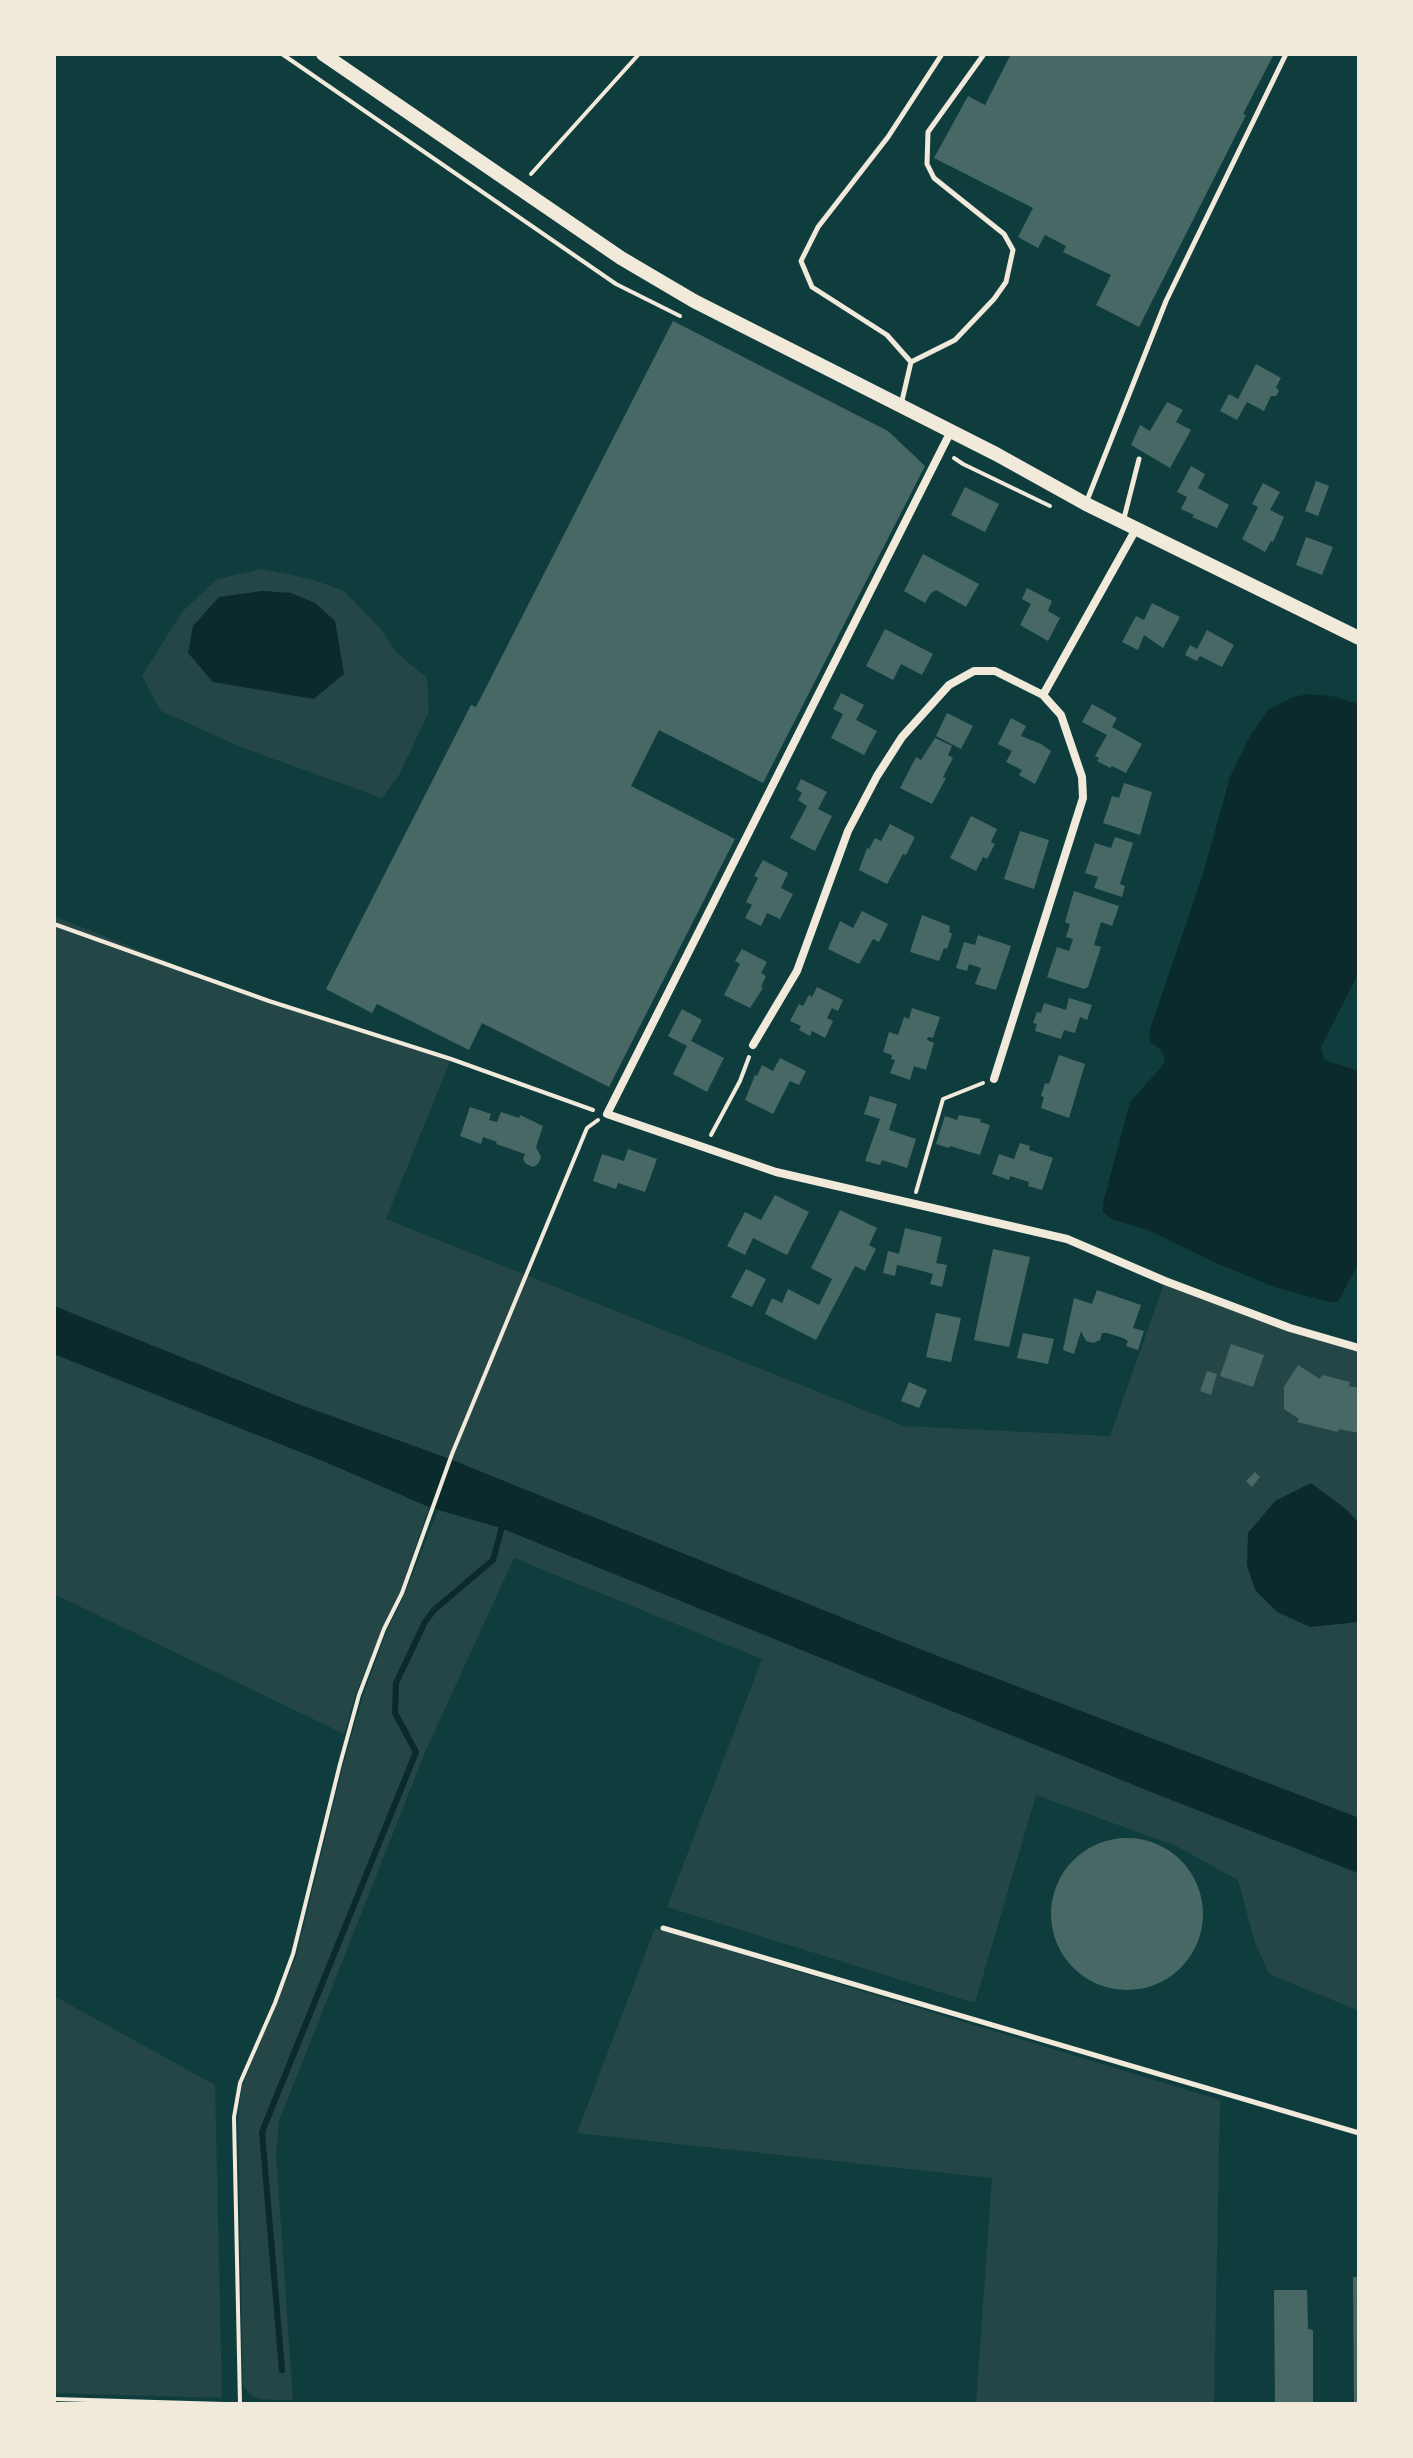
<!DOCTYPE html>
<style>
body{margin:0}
#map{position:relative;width:1413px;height:2458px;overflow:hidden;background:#0f3d3e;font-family:"Source Sans 3",sans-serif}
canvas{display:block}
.frame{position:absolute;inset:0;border:56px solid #f1e9da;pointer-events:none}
</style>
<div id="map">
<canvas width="1413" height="2458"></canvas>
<div class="frame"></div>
</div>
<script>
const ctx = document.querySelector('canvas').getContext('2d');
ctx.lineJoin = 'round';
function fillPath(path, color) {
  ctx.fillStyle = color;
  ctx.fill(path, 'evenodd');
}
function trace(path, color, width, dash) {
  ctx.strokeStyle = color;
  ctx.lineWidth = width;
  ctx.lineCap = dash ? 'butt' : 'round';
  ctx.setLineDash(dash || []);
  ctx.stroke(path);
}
const green = new Path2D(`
 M262 569 311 579 344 591 379 627 398 654 427 678 429 712 399 775 382 798 243 748 161 711 142 676 182 612 217 579ZM262 591 291 593 315 603V698L213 682Z
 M54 916 231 987 451 1059 386 1219 904 1426 1110 1436 1165 1281 1359 1348V1818L917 1648 447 1458 295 1403 54 1306Z
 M54 1354 328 1463 429 1507 400 1592 382 1630 356 1693 344 1734 54 1594Z
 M438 1510 501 1528 1359 1874V2011L1269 1974 1255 1943 1238 1880 1176 1846 1036 1795 975 2003 667 1907 762 1659 514 1558 426 1750 279 2121 276 2154 293 2400C272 2399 254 2404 243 2385L238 2115 242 2086 296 1957 343 1766 363 1696 386 1633 404 1596Z
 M655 1928 1220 2100 1214 2404H976L992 2178 577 2133Z
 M54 1996 215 2085 222 2398 54 2393Z`);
const water = new Path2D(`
 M262 591 291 593 315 603 335 621 344 674 314 699 213 682 188 653 193 626 219 597Z
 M1309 694 1337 697 1359 705V972L1321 1047 1324 1060 1359 1071V1262L1338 1302H1329L1274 1287 1214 1262 1148 1230 1111 1219 1103 1212V1203L1130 1102 1164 1064C1166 1053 1160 1049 1151 1043L1149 1032 1203 874 1230 777 1250 736 1268 710 1293 697Z
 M54 1306 295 1403 447 1458 917 1648 1359 1818V1873L1161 1796 501 1528 429 1507 328 1463 54 1354Z
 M1311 1483 1346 1509 1359 1523V1622L1310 1627 1277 1612 1255 1590 1247 1565 1248 1533 1275 1501Z`);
const stream = new Path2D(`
 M282 2370 262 2132 416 1752 395 1713 396 1683 425 1622 434 1610 493 1560 503 1523`);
const building = new Path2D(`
 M1011 54H1274L1243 114 1246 115 1139 327 1096 305 1111 275 1063 252 1066 246 1045 235 1038 248 1018 237 1033 208 934 158 968 96 985 105Z
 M673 321 888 431 925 466 763 783 659 730 631 786 735 839 609 1087 482 1023 469 1050 377 1004 372 1013 326 989 471 705 476 707Z
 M1256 364 1281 378 1276 387 1279 391 1276 396H1271L1264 411 1247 402 1237 420 1220 411 1229 394 1238 399Z
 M1167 402 1183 410 1176 422 1191 430 1170 468 1131 445 1140 425 1150 431Z
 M1191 466 1205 474 1198 488 1229 505 1217 528 1192 517 1194 515 1181 509 1187 497 1177 492Z
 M1316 481 1329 486 1318 516 1305 511Z
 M1263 483 1280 492 1270 510 1284 517 1273 542 1271 541 1265 552 1242 539 1258 507 1252 504Z
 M965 487 999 504 985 532 951 515Z
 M1306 537 1333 547 1322 575 1296 565Z
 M923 554 979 584 966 607 936 590 931 593 925 603 904 591Z
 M1027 588 1052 601 1048 611 1060 618 1048 641 1020 625 1031 604 1022 599Z
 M1152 603 1180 617 1163 648 1144 635 1138 650 1122 642 1136 616 1144 620Z
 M885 629 933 654 922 675 901 664 893 680 866 666Z
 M1207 630 1234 645 1222 667 1200 656 1197 661 1185 655 1190 645 1197 649Z
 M841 693 864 705 856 720 877 731 864 755 831 738 843 714 833 709Z
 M1092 704 1117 718 1112 727 1142 744 1126 773 1112 766 1110 768 1097 761 1099 758 1095 756 1107 735 1082 722Z
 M947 713 973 726 961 749 936 736Z
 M1011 718 1026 726 1021 736 1041 744 1051 751 1035 784 1019 775 1022 770 1006 762 1012 751 998 744Z
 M935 738 952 746 948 755 953 758 943 777 946 778 932 804 900 788 916 757 921 760Z
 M801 779 827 792 818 809 832 816 815 851 790 838 807 806 798 800 802 793 796 789Z
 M1124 783 1152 792 1140 835 1103 823 1112 796 1119 798Z
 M971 816 997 829 991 842 995 844 987 859 983 857 976 871 950 858Z
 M890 824 915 837 906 855 903 854 887 884 859 870 867 848 869 849 875 838 881 841Z
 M1020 831 1049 840 1034 889 1004 879Z
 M1115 837 1133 843 1120 884 1125 886 1122 897 1094 888 1098 877 1085 873 1095 843 1111 848Z
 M763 860 788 873 781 888 793 894 780 919 767 913 761 926 745 918 752 905 746 902 758 878 754 876Z
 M1074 891 1119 906 1112 926 1101 922 1094 945 1101 947 1088 987 1084 989 1047 977 1057 947 1069 951 1073 939 1066 937 1070 924 1065 922Z
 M862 911 888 924 879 942 873 939 859 964 828 949 840 921 853 928Z
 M922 915 950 926 949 932 952 934 947 949 944 948 939 961 910 952Z
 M978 935 1011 946 996 990 975 984 981 968 969 964 967 971 956 968 964 942 975 945Z
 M742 949 767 962 761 973 766 976 761 987 763 988 750 1008 724 995 740 964 735 961Z
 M817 987 843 1000 838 1011 832 1008 827 1018 833 1021 825 1038 812 1031 810 1036 799 1030 801 1026 790 1021 799 1004 803 1006 809 995 812 997Z
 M1069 998 1092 1005 1087 1020 1080 1017 1075 1033 1064 1030 1061 1039 1035 1031 1037 1024 1033 1023 1037 1012 1041 1013 1044 1003 1066 1010Z
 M912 1008 940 1017 933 1038 928 1037 927 1040 934 1043 926 1070 914 1066 910 1080 890 1073 895 1060 891 1059 892 1055 883 1052 889 1032 898 1035 904 1017 909 1019Z
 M682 1009 702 1020 691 1041 724 1058 707 1092 673 1074 687 1046 668 1036Z
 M1059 1055 1085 1064 1069 1118 1041 1108 1044 1097 1041 1096 1045 1083 1049 1084Z
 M780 1058 806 1071 799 1085 790 1081 773 1114 745 1100 755 1075 757 1076 762 1065 773 1071Z
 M870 1096 897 1104 889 1130 916 1139 907 1168 882 1160 880 1165 865 1161 880 1119 864 1114Z
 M470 1107 491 1114 489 1120 497 1122 501 1112 519 1118 520 1115 543 1126 536 1147 541 1157 538 1164 533 1167 526 1164 523 1159 525 1154 496 1144 497 1142 483 1137 481 1144 460 1136Z
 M959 1115 981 1119 980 1122 990 1125 980 1155 950 1146 949 1148 936 1144 945 1116 957 1120Z
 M1020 1143 1030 1146 1029 1150 1053 1158 1042 1190 1028 1186 1029 1182 1010 1176 1009 1180 992 1174 999 1154 1014 1159Z
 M628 1149 657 1159 645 1192 618 1183 616 1189 593 1181 602 1154 624 1161Z
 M775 1195 809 1212 787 1255 753 1238 745 1255 727 1246 745 1212 761 1220Z
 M840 1210 877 1228 869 1245 876 1249 865 1271 855 1266 816 1340 765 1314 772 1298 782 1303 788 1289 819 1305 832 1279 811 1268Z
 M905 1228 942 1237 936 1263 947 1265 942 1287 930 1284 933 1274 915 1269 897 1265 895 1276 883 1273 888 1251 899 1254Z
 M993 1249 1030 1257 1009 1347 974 1340Z
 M746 1269 766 1279 752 1307 731 1297Z
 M1097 1290 1141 1305 1133 1328 1144 1331 1138 1350 1126 1346 1128 1341 1123 1338 1107 1333H1102L1100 1340 1093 1343 1086 1341 1081 1331 1074 1354 1063 1350 1074 1298 1092 1304Z
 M936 1313 961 1318 951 1362 926 1357Z
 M1023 1333 1054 1339 1048 1364 1017 1358Z
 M1231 1344 1264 1355 1253 1387 1220 1376Z
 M1298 1365 1320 1379 1322 1375 1350 1382 1349 1386 1359 1388V1433L1339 1429 1338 1432 1297 1422 1299 1419 1284 1409V1387Z
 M1207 1371 1217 1374 1211 1395 1200 1391Z
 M909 1382 927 1390 919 1408 901 1401Z
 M1255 1472 1260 1477 1252 1487 1246 1481Z
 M1051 1914a76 76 0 1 1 152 0a76 76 0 1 1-152 0Z
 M1353 2277H1359V2404H1354Z
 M1274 2290H1307L1308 2329 1313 2330V2404H1275Z`);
const path = new Path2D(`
 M282 54 616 284 680 316
 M531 174 639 54
 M954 458 963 464 1050 506
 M54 924 269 1001 451 1059 593 1110
 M711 1135 740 1081 749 1057
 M916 1192 943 1099 983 1083
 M54 2399 224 2404
 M240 2404 234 2117 240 2083 275 2003 293 1954 340 1764 359 1695 384 1629 402 1593 452 1454 587 1128 598 1120`);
const service = new Path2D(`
 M911 362 955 340 994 299 1006 282 1013 250 1004 234 934 178 927 164 928 132 984 54
 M901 405 911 362 887 335 812 287 801 261 818 227 888 137 942 54
 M1086 503 1166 301 1286 54
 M1123 522 1139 459
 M663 1928 1359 2133`);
const minor = new Path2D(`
 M951 431 607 1114 776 1172 1067 1239 1165 1281 1290 1328 1359 1348
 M753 1045 797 971 848 831 877 776 902 737 949 685 974 671H995L1043 695 1136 529
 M994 1079 1083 798 1082 777 1061 715 1043 695`);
const secondary = new Path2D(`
 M323 54 621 258 694 301 996 454 1086 504 1359 638`);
fillPath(green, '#244646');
fillPath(water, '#0a2a2b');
trace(stream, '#0a2a2b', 6);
fillPath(building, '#486865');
trace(path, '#f1e9da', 4);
trace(service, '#f1e9da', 5);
trace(minor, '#f1e9da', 8);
trace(secondary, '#f1e9da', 14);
</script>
